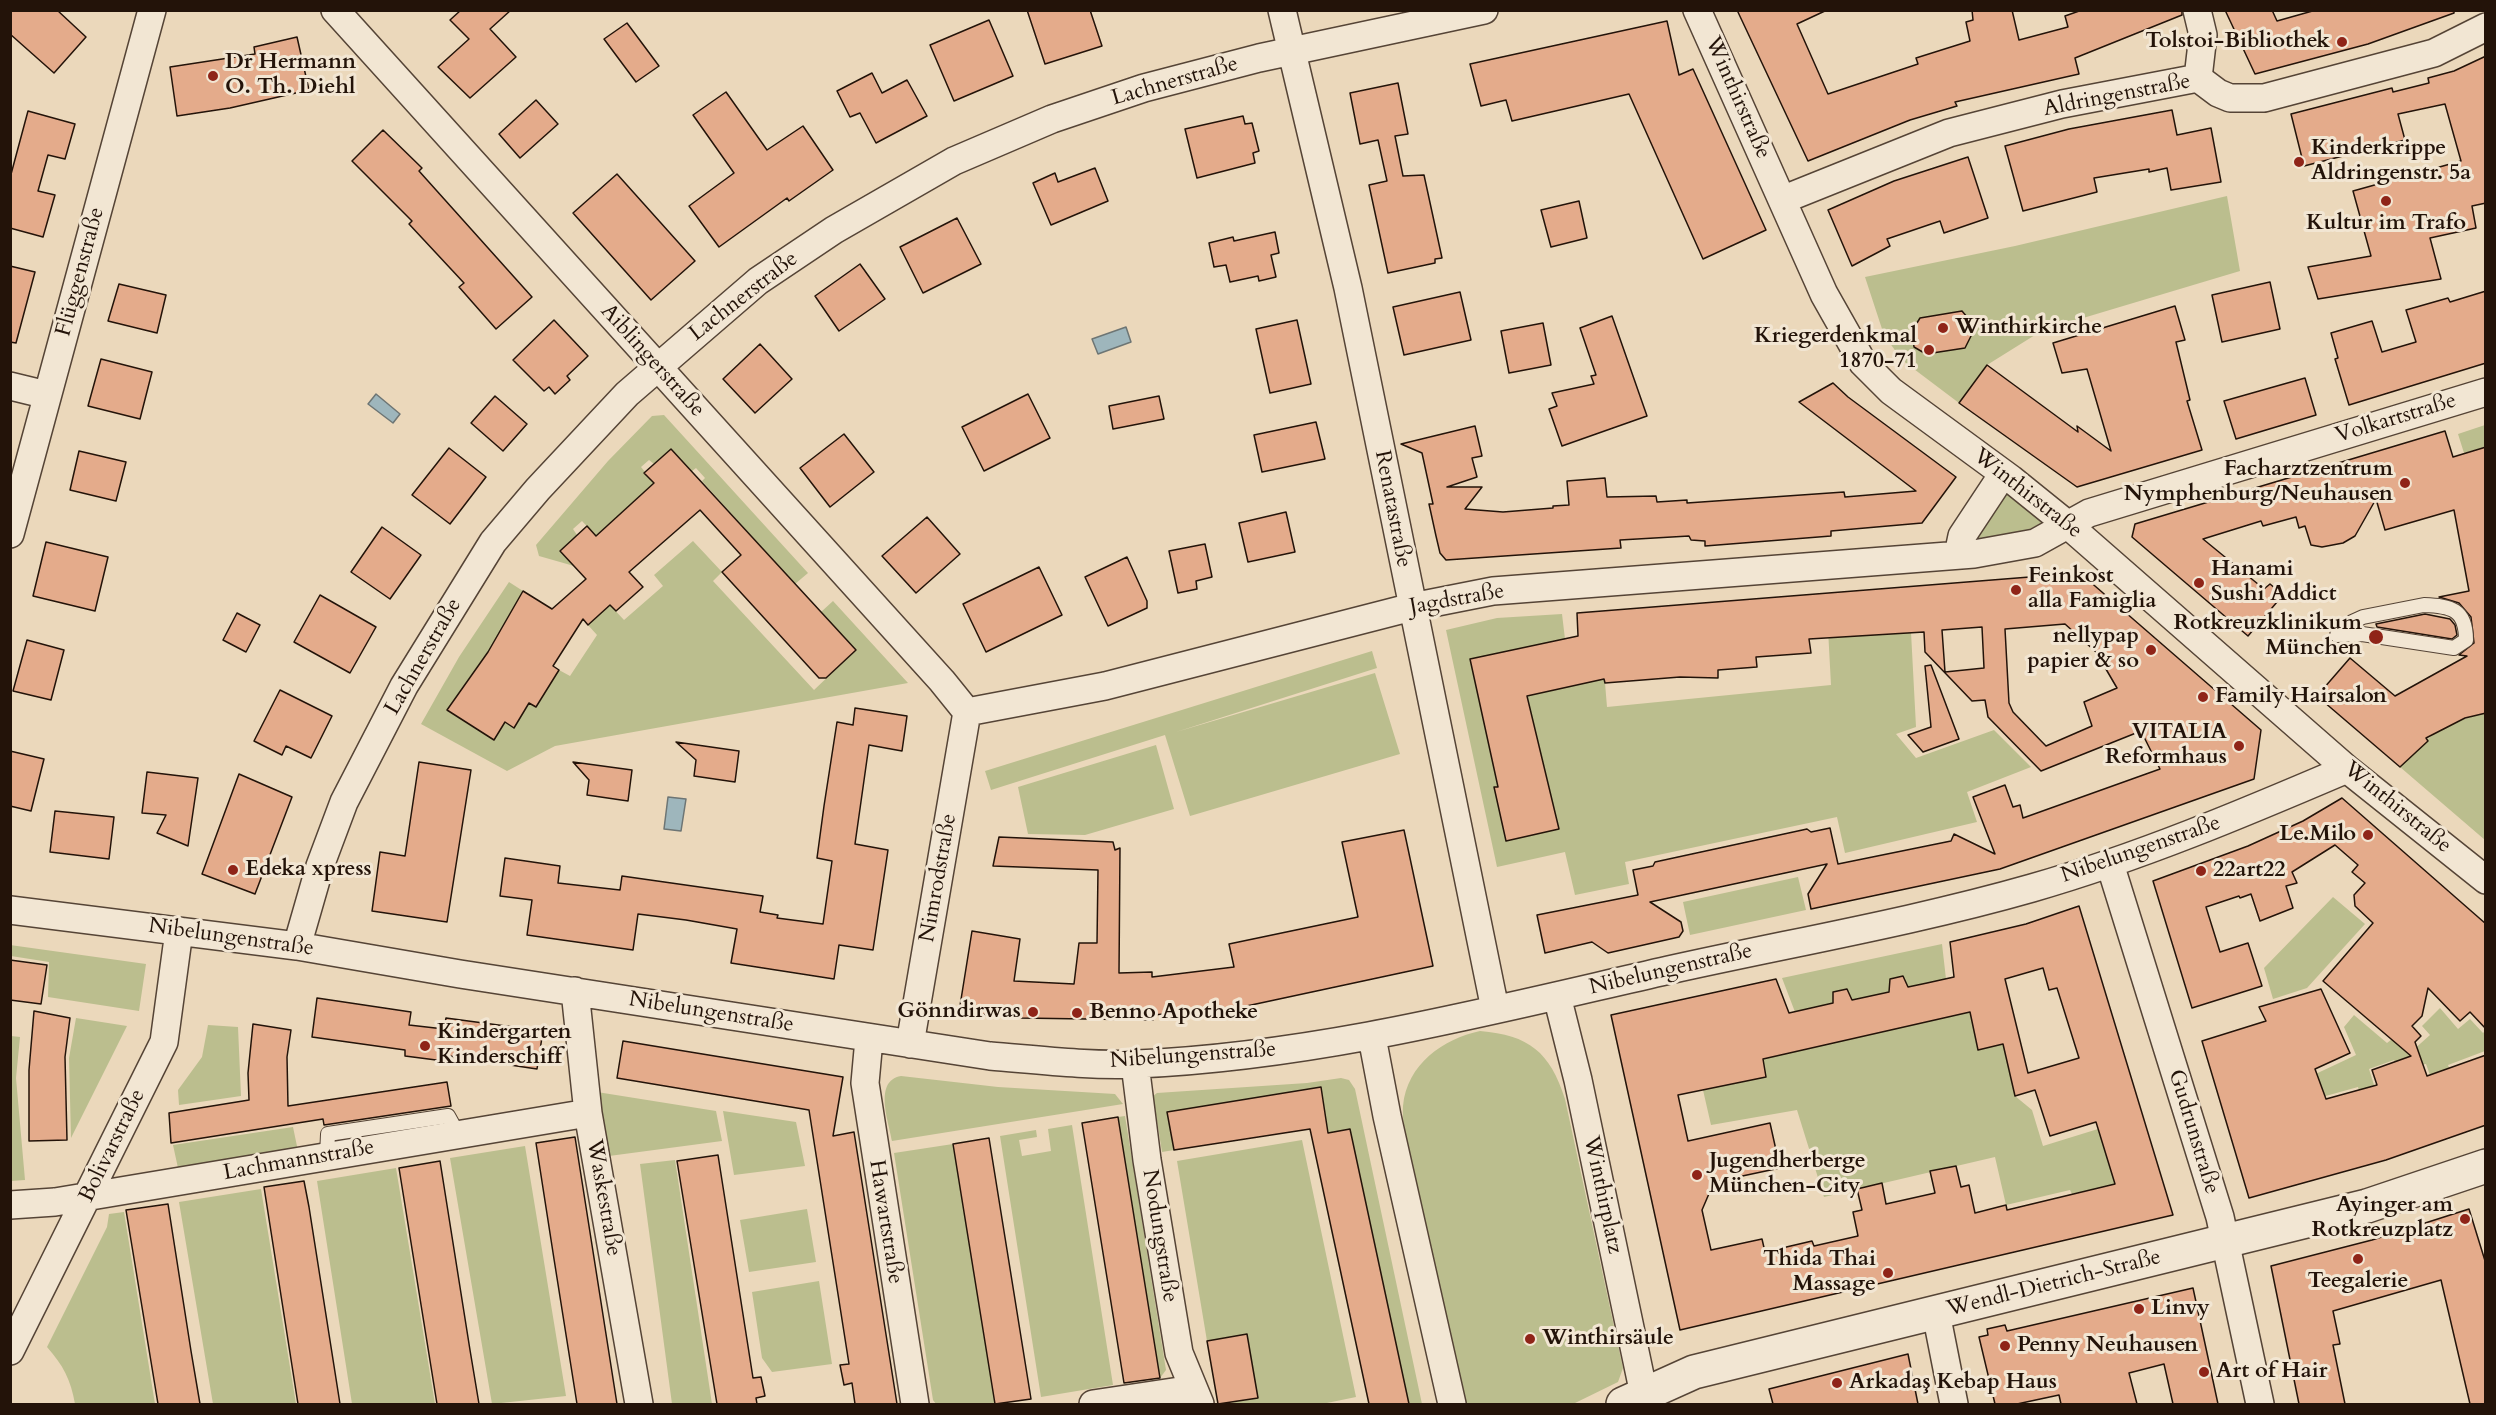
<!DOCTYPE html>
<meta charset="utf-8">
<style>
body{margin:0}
#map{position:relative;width:2496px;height:1415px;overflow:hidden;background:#ebd8bb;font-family:Cardo,serif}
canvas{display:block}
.frame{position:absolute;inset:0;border:12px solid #231309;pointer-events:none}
</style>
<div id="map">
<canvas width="2496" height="1415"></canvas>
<div class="frame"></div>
</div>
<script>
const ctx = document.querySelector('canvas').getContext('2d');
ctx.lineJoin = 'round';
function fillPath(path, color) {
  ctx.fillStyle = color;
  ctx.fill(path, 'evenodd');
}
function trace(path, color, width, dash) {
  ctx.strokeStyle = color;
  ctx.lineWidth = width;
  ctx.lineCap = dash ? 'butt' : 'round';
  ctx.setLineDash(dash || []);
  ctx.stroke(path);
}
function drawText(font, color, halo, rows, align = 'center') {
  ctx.font = font + ' Cardo,serif';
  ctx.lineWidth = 6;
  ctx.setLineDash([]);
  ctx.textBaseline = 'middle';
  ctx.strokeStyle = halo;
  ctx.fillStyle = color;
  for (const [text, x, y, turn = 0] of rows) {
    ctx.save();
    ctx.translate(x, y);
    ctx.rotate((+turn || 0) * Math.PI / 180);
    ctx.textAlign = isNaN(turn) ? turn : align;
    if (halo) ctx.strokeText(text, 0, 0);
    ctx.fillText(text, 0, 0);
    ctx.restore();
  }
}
const green = new Path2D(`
 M2227 196 2240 271 2043 330 1987 365 1959 403 1902 360 1884 335 1865 277 2015 246Z
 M664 415 808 573 795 584 702 481 705 478 696 468 692 471 671 449 654 464 649 460 641 467 654 483 596 536 582 521 573 529 577 535 560 551 574 566 539 556 536 545 608 461 652 416Z
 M2485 425V447L2464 453 2458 434Z
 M2009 487 2048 520 2012 538 1968 547Z
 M693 541 722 572 713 581 814 690 856 650 821 612 833 601 908 683 555 746 507 771 421 724 459 657 509 582 523 591 488 652 447 710 494 740 505 722 514 727 529 703 536 707 559 670 570 676 597 635 588 625 610 605 624 620 663 586 654 575Z
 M1562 614 1565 639 1470 659 1498 787H1495L1506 840 1559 828 1527 696 1603 659 1607 707 1831 685 1828 629 1843 637 1911 632 1916 727 1896 734 1916 758 1994 730 2031 767 1967 792 1977 822 1845 853 1837 817 1625 862 1629 884 1575 895 1565 852 1497 867 1446 630 1497 618Z
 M1372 651 1377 668 1176 732 1375 673 1400 754 1190 816 1165 735 991 790 985 771Z
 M2485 713 2486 715 2485 840 2400 767C2428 735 2443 724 2485 713Z
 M1156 745 1174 809 1085 835 1028 834 1018 787Z
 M1798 877 1806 910 1690 935 1683 902Z
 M2333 897 2365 924 2307 988 2273 999 2264 968Z
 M1942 944 1946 979 1908 987 1902 976 1890 979 1889 992 1852 1000 1847 989 1833 992V1003L1795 1012 1782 978Z
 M10 945 146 964 139 1011 48 997 49 962 11 956Z
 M2440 1008 2458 1029 2470 1019 2483 1033 2485 1031V1051L2448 1065 2455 1085 2436 1092 2426 1064 2397 1068 2394 1060 2369 1069 2380 1104 2363 1109 2358 1087 2304 1102 2290 1086 2356 1055 2344 1027 2354 1015 2387 1043 2396 1036 2411 1052 2430 1035 2422 1026Z
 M1981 1009 1989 1027 1975 1038 1978 1050 2003 1044 2015 1096 2032 1110 2043 1146 2098 1129 2105 1151 2114 1148 2121 1183 2072 1194 2070 1190 2006 1205 1995 1157 1824 1197 1797 1110 1711 1125 1703 1090 1766 1077 1762 1056Z
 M76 1018 127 1026 71 1138 69 1058Z
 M208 1025 238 1027 241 1096 179 1105 178 1090 202 1057Z
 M1480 1031C1529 1035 1550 1052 1565 1099L1623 1368 1618 1382 1573 1404H1463L1405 1143C1405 1131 1402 1117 1403 1106 1407 1064 1443 1039 1480 1031Z
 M11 1036 20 1037 16 1078 25 1180 11 1181Z
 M901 1076 998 1087 1115 1094 1123 1104 892 1141C889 1122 873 1081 901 1076Z
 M1341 1078 1349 1080 1355 1089 1422 1404H1409L1350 1129 1328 1133 1321 1087 1168 1112 1174 1150 1162 1152 1153 1096 1157 1093 1307 1083Z
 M597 1092 716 1111 722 1141 609 1156Z
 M723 1111 796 1122 805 1166 734 1175Z
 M1125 1116 1166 1370 1160 1378 1118 1117Z
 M1072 1125 1113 1385 1041 1397 1000 1136 1036 1130 1037 1137 1019 1140 1022 1156 1051 1151 1048 1129Z
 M293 1127 298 1151 178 1168 173 1145Z
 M1302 1140 1356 1397 1322 1404H1224L1258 1398 1247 1334 1207 1341 1177 1161Z
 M953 1144 995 1404H936L933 1400 894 1153Z
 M525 1146 566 1396 492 1404 450 1158Z
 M675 1160 712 1404H672L640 1164Z
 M396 1168 435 1404H352L317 1181Z
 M261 1189 296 1404H213L179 1202Z
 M807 1209 816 1262 749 1272 740 1220Z
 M124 1212 155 1404H75C71 1380 63 1365 47 1347L107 1227 109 1214Z
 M819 1281 832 1364 772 1372 762 1358 752 1292Z`);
const water = new Path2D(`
 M1126 327 1131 342 1098 354 1092 339Z
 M376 394 400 414 393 423 368 404Z
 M668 797 686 799 681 831 664 829Z`);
const building = new Path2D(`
 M10 10H57L86 37 54 73 10 34Z
 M461 10H511L490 29 516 57 470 98 438 67 469 39 450 20Z
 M1027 10H1090L1102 46 1045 64Z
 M1737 10H1827L1797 24 1828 94 1918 64 1916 58 1970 41 1966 22 1973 20 1972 10H2012L2019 40 2068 27 2065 16 2082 10H2182V15L2075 58 2079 74 1955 102 1957 106 1910 120 1808 161Z
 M2225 10H2272L2277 21 2316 10 2454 11V13L2368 44 2255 74Z
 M989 20 1013 76 954 101 930 45Z
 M1667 21 1679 75 1693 69 1766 230 1703 259 1629 94 1512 121 1506 100 1481 106 1470 64Z
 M627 23 659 66 636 82 604 39Z
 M297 37 309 90 230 108 177 116 170 67 255 54 254 47Z
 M2486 56V203L2472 206 2476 228 2430 238 2441 279 2318 299 2308 267 2371 256 2353 191 2461 161 2445 104 2398 114 2405 140 2304 166 2291 114 2392 88 2393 92 2429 83 2428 78 2454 71Z
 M872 73 882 93 907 80 927 116 876 143 860 113 850 117 837 91Z
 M1398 83 1408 134 1395 136 1403 176 1424 175 1442 258 1435 259V263L1388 273 1369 185 1387 181 1378 140 1360 144 1350 93Z
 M726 92 767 150 803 126 833 170 789 201 787 198 719 247 689 206 734 173 693 115Z
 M536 100 558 124 520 158 499 134Z
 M2172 110 2177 135 2211 128 2221 182 2171 190 2167 168 2149 172V169L2094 178 2097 192 2023 211 2005 146 2069 129Z
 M28 111 75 124 65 159 48 155 38 191 55 195 43 237 10 228V178Z
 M1243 116 1245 124 1252 123 1259 151 1253 153 1255 163 1197 178 1185 129Z
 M383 130 422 168 419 171 532 297 496 329 459 287 464 283 409 224 412 221 352 161Z
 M1968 157 1988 218 1944 233 1940 221 1887 239 1890 246 1852 266 1828 210 1894 181Z
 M1095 168 1108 201 1051 225 1033 183 1055 173 1058 182Z
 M617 174 695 261 651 300 573 213Z
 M1579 201 1587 238 1551 247 1541 210Z
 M957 218 981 264 923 293 900 247Z
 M1275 232 1279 253 1271 255 1276 277 1259 281 1258 276 1230 282 1226 265 1214 267 1209 243 1233 237 1234 241Z
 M860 264 885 299 839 331 815 296Z
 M10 266 35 272 16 343 10 342Z
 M2270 282 2280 329 2222 342 2212 295Z
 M119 284 166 295 157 333 108 321Z
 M2486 291V363L2349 405 2335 359 2338 358 2331 333 2372 321 2382 352 2416 342 2406 310 2448 298 2450 302Z
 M1460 292 1471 340 1404 355 1393 307Z
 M2175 306 2185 340 2176 342 2190 400 2187 401 2202 450 2077 487 1959 403 1987 365 2078 432 2077 426 2111 451 2087 369 2062 373 2053 343Z
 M1962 311 1973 324V332L1965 348 1926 354 1914 347 1912 331 1920 318Z
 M1612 316 1647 416 1562 446 1549 409 1557 406 1552 393 1594 384 1591 376 1596 375 1580 328Z
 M554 320 588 356 567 376 570 380 555 394 549 387 544 391 513 360Z
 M1297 320 1311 384 1270 393 1256 329Z
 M1543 323 1551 365 1509 373 1501 331Z
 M760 344 792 379 755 413 723 379Z
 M101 359 152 372 140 419 88 406Z
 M2305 378 2316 415 2236 439 2224 401Z
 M1833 383 1848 397 1956 477 1922 523 1831 531V536L1705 546V541L1691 540 1689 536 1620 540 1621 548 1446 560 1440 553 1436 536 1429 504H1433L1422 453 1401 444 1475 426 1482 456 1472 458 1477 477 1447 487H1482L1465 509 1503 512 1553 508V506L1569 505 1567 481 1605 478 1607 497 1656 496 1657 502 1687 500V503L1844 492 1845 497 1916 491 1799 402Z
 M1028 394 1050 438 984 471 962 427Z
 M495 396 527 424 503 451 471 423Z
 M1159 396 1164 419 1113 429 1109 406Z
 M1316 422 1325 459 1262 472 1254 435Z
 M2445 431 2453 457 2486 447V713L2465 718 2426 738 2428 741 2400 767 2317 696 2350 658 2395 696 2467 656 2459 655 2474 643 2471 617 2459 603 2439 597 2469 591 2454 510 2385 530 2376 499 2355 536 2343 543 2322 547 2311 545 2305 526 2299 528 2296 517 2263 526 2261 521 2203 539 2264 589 2270 584 2283 595 2248 636 2132 537 2135 524Z
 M844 434 874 472 830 507 800 468Z
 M449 448 486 477 450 524 412 495Z
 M671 449 856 650 826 678H819L722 572 741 555 700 510 629 572 643 587 616 611 610 605 588 625 583 619 553 666 559 670 536 707 529 703 514 728 505 722 494 740 447 710 488 652 523 591 552 609 586 579 560 551 587 526 596 536 654 483 644 473Z
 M79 451 126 462 116 501 70 490Z
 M1286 512 1295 552 1248 562 1239 523Z
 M927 517 960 554 916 593 882 556Z
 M382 527 421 555 390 599 351 572Z
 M46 542 108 557 95 611 33 596Z
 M1205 544 1212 577 1196 581 1197 589 1178 593 1169 551Z
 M1127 557 1147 601V608L1108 626 1085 577Z
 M1039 567 1062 615 986 652 963 604Z
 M2080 573 2261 730 2254 779 2000 869 1811 909 1808 894 1827 864 1650 902 1681 922 1683 931 1679 937 1608 953 1592 942 1545 953 1537 915 1638 895 1633 870 1653 866 1655 862 1807 829 1811 832 1830 828 1838 864 1951 841 1954 834 1995 854 1973 797 2005 785 2013 807 2020 805 2023 818 2160 769 2141 731 2041 771 1988 717 1985 700 1972 701 1925 652 1924 632 1809 639 1811 653 1756 657 1757 667 1718 670V678L1680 677 1605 683 1604 679 1527 696 1559 829 1506 841 1494 787H1498L1470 659 1578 636 1577 613ZM2065 624 2096 652 2117 688 2084 702 2092 726 2046 746 2013 712 2009 703 2005 629ZM1982 627 1984 668 1945 672 1942 630Z
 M320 595 376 627 350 673 294 642Z
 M237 613 260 625 246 652 223 640Z
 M2425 614 2450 619 2455 625 2457 635 2452 639 2377 627 2376 624Z
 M27 640 64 650 51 700 13 691Z
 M1931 665 1959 739 1923 752 1908 735 1931 727 1925 666Z
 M280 690 332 716 311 758 286 746 282 755 254 741Z
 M855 708 907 716 902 751 869 745 855 844 888 850 873 950 839 945 834 979 731 963 737 929 686 920 638 914 633 950 527 935 532 900 500 896 505 858 560 866 558 883 620 890 622 876 763 896 760 912 778 915 777 918 823 924 832 861 817 858 824 806 837 722 853 725Z
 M676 742 739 751 735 782 694 776 696 760Z
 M10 751 44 759 31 811 10 806Z
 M419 762 471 770 447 922 372 911 380 852 405 856Z
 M573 762 632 770 628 801 587 795 589 780Z
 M147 772 198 778 188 846 157 833 166 815 142 813Z
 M239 774 292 797 255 894 202 874Z
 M2342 798 2486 924V1029L2470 1012 2460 1021 2428 988 2422 1016 2412 1026 2421 1036 2415 1042 2427 1076 2486 1055V1125L2386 1160 2249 1198 2202 1041 2266 1021 2259 1007 2321 989 2350 1053 2315 1069 2326 1099 2377 1085 2372 1070 2411 1056 2323 981 2373 923 2355 906 2354 895 2365 883 2352 872 2358 865 2335 845 2292 872 2297 883 2286 886 2293 908 2260 921 2251 894 2240 898 2239 896 2206 907 2220 952 2248 943 2262 986 2192 1008 2153 881 2248 846 2303 821Z
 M55 811 114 817 109 859 50 852Z
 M1404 830 1433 966 1242 1007 1153 1015V1020L1020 1018 959 1012 972 931 1020 939 1014 981 1074 984 1079 943H1097L1098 870 993 866 999 837 1113 842 1115 850 1120 848 1119 973 1152 972V977L1234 967 1229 944 1358 917 1342 842Z
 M2079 906 2173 1215 1680 1330 1611 1015 1776 979 1789 1013 1833 1003V992L1847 989 1852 1000 1889 992 1890 979 1903 976 1908 987 1927 983 1954 977 1950 942 2026 924ZM2043 968 2049 990 2057 988 2079 1058 2028 1073 2005 979ZM1970 1012 1978 1050 2003 1044 2015 1096 2035 1090 2050 1136 2096 1122 2115 1184 2007 1210 2006 1205 1975 1213 1969 1185 1961 1187 1956 1166 1930 1171 1935 1193 1886 1204 1882 1183 1857 1189 1862 1210 1853 1212 1858 1236 1814 1246 1812 1241 1765 1252 1762 1239 1711 1250 1702 1210 1714 1182 1780 1168 1770 1123 1688 1141 1678 1095 1766 1077 1763 1059Z
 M10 960 47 965 41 1004 10 1000Z
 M317 998 411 1012 409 1025 444 1029 446 1018 543 1031 537 1069 443 1055 444 1061 405 1056V1050L312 1037Z
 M34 1011 70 1018 65 1057 67 1140 29 1141V1070Z
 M253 1024 291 1030 287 1057 288 1106 447 1082 451 1106 324 1125 323 1119 171 1143 169 1113 249 1100 248 1073Z
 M623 1041 843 1077 833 1136 854 1132 897 1404H855L852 1383 844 1385 840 1365 849 1364 809 1110 617 1078Z
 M1321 1087 1328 1133 1350 1129 1409 1404H1369L1310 1129 1174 1150 1167 1112Z
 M1118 1117 1160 1378 1124 1383 1082 1123Z
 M575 1137 617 1404H577L554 1259 536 1143Z
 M989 1138 1031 1399 995 1404 953 1144Z
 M718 1155 753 1378 761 1377 765 1396 756 1398 757 1404H717L677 1161Z
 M440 1161 470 1350 479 1404H437L399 1168Z
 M304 1181 309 1207 340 1404H298L264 1187Z
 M168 1204 191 1351 200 1404H158L126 1210Z
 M2469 1209 2486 1264V1404H2470L2441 1280 2333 1311 2340 1344 2333 1345 2345 1404H2299L2271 1266 2372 1240Z
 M2193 1288 2218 1404H2173L2164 1364 2129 1373 2137 1404H2061L2059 1395 2017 1404H1995L1979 1337 1988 1335 1987 1329 2005 1325 2007 1331Z
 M1247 1334 1258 1398 1218 1404 1207 1341Z
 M1908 1354 1918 1404H1773L1769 1389Z`);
const service = new Path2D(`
 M2424 605C2451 606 2466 609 2466 640L2454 648 2362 634 2337 635 2352 622 2363 617Z
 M327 1156 328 1134 448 1116 458 1134`);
const minor = new Path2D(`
 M335 10 942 681 967 712
 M1282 10 1348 288 1495 1009
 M1697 10 1824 294 1863 363 1891 391 2011 479 2068 525 2347 769 2486 880
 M2197 10 2203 35 2198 78
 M2198 78 2218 93 2230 98H2264L2434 53 2486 27
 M1782 200 1949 133 2062 104 2198 78
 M10 386 47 395
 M10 534 152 10
 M1958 555 1962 536 2003 474
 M967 712 1105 686 1412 607 1493 591 1974 554 2035 543 2089 513 2486 392
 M2110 864 2220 1217 2260 1404
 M10 910 297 946 460 974 990 1056C1039 1060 1088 1066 1137 1064 1318 1056 1493 1010 1669 970 1790 943 1913 922 2032 888 2140 857 2244 813 2347 769
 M297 946 320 866 344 802 404 686 493 542 538 489 627 394 758 281 834 230 954 161 1052 119 1144 88 1259 58 1484 10
 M575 991 588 1113 639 1404
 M1557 996 1578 1080 1646 1404
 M1372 1037 1387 1116 1452 1404
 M869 1039 865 1083 915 1404
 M910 1044 967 712
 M1135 1064 1147 1160 1179 1353 1200 1404
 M10 1205 55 1202 588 1113
 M1936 1313 1954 1404
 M10 1351 164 1042 179 931
 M1093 1404 1193 1389`);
const tertiary = new Path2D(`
 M1623 1404 1694 1372 2367 1206 2486 1166`);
const markers = [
 [2342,42,6,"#8f2418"],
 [213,76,6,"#8f2418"],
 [2299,162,6,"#8f2418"],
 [2386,201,6,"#8f2418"],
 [1943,328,6,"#8f2418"],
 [1929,350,6,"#8f2418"],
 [2405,483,6,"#8f2418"],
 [2199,583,6,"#8f2418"],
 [2016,590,6,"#8f2418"],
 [2376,637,8,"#8f2418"],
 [2151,650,6,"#8f2418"],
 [2203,697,6,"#8f2418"],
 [2239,746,6,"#8f2418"],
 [2368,835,6,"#8f2418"],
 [233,870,6,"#8f2418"],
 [2201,871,6,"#8f2418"],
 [1033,1012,6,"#8f2418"],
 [1077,1013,6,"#8f2418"],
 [425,1046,6,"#8f2418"],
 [1697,1175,6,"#8f2418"],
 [2465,1219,6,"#8f2418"],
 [2358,1259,6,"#8f2418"],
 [1888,1273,6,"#8f2418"],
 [2139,1309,6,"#8f2418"],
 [1530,1339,6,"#8f2418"],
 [2005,1346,6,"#8f2418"],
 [2204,1372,6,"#8f2418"],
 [1837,1383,6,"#8f2418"]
];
const poiNames = [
 ["Tolstoi-Bibliothek",2330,42,"right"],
 ["Dr Hermann",225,63],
 ["O. Th. Diehl",225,88],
 ["Kinderkrippe",2311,149],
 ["Aldringenstr. 5a",2311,174],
 ["Kultur im Trafo",2386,224,"center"],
 ["Winthirkirche",1955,328],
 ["Kriegerdenkmal",1917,337,"right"],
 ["1870-71",1917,362,"right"],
 ["Facharztzentrum",2393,470,"right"],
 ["Nymphenburg/Neuhausen",2393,495,"right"],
 ["Hanami",2211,570],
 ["Sushi Addict",2211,595],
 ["Feinkost",2028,577],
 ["alla Famiglia",2028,602],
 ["Rotkreuzklinikum",2362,624,"right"],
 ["München",2362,649,"right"],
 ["nellypap",2139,637,"right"],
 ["papier & so",2139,662,"right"],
 ["Family Hairsalon",2215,697],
 ["VITALIA",2227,733,"right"],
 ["Reformhaus",2227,758,"right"],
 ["Le.Milo",2356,835,"right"],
 ["Edeka xpress",245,870],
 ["22art22",2213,871],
 ["Gönndirwas",1021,1012,"right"],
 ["Benno Apotheke",1089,1013],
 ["Kindergarten",437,1033],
 ["Kinderschiff",437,1058],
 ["Jugendherberge",1709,1162],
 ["München-City",1709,1187],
 ["Ayinger am",2453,1206,"right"],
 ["Rotkreuzplatz",2453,1231,"right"],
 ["Thida Thai",1876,1260,"right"],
 ["Massage",1876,1285,"right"],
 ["Teegalerie",2358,1282,"center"],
 ["Linvy",2151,1309],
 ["Winthirsäule",1542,1339],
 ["Penny Neuhausen",2017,1346],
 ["Art of Hair",2216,1372],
 ["Arkadaş Kebap Haus",1849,1383]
];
const streetNames = [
 ["Lachnerstraße",1175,82,-16],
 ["Aldringenstraße",2117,96,-11],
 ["Winthirstraße",1737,98,66],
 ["Flüggenstraße",81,272,-75],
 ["Lachnerstraße",744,297,-38],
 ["Aiblingerstraße",652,361,48],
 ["Volkartstraße",2396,419,-17],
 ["Winthirstraße",2027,494,38],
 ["Renatastraße",1392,509,79],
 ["Jagdstraße",1457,600,-10],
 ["Lachnerstraße",424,657,-60],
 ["Winthirstraße",2397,808,39],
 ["Nibelungenstraße",2141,850,-19],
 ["Nimrodstraße",939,878,-80],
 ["Nibelungenstraße",231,938,8],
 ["Nibelungenstraße",1671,970,-13],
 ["Nibelungenstraße",711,1013,9],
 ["Nibelungenstraße",1193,1056,-4],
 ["Gudrunstraße",2193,1132,73],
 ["Bolivarstraße",113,1146,-64],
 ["Lachmannstraße",299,1161,-10],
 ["Winthirplatz",1602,1195,78],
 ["Waskestraße",603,1198,80],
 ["Hawartstraße",885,1222,81],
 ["Nodungstraße",1159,1236,81],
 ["Wendl-Dietrich-Straße",2054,1284,-14]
];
fillPath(green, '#bbbe8e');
fillPath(water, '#9eb6bc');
trace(water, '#6d7574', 1.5);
fillPath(building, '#e4ab8b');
trace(building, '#231309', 1.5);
trace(service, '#554436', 16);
trace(minor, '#554436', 30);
trace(tertiary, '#554436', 36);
trace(service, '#f2e6d3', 14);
trace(minor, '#f2e6d3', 27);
trace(tertiary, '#f2e6d3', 33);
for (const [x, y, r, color] of markers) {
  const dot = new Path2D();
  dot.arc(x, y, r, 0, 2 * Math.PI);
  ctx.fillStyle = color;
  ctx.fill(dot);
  trace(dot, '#f2e6d3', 2);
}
drawText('bold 22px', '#231309', '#f2e6d3', poiNames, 'left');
drawText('22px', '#231309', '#f2e6d3', streetNames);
</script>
